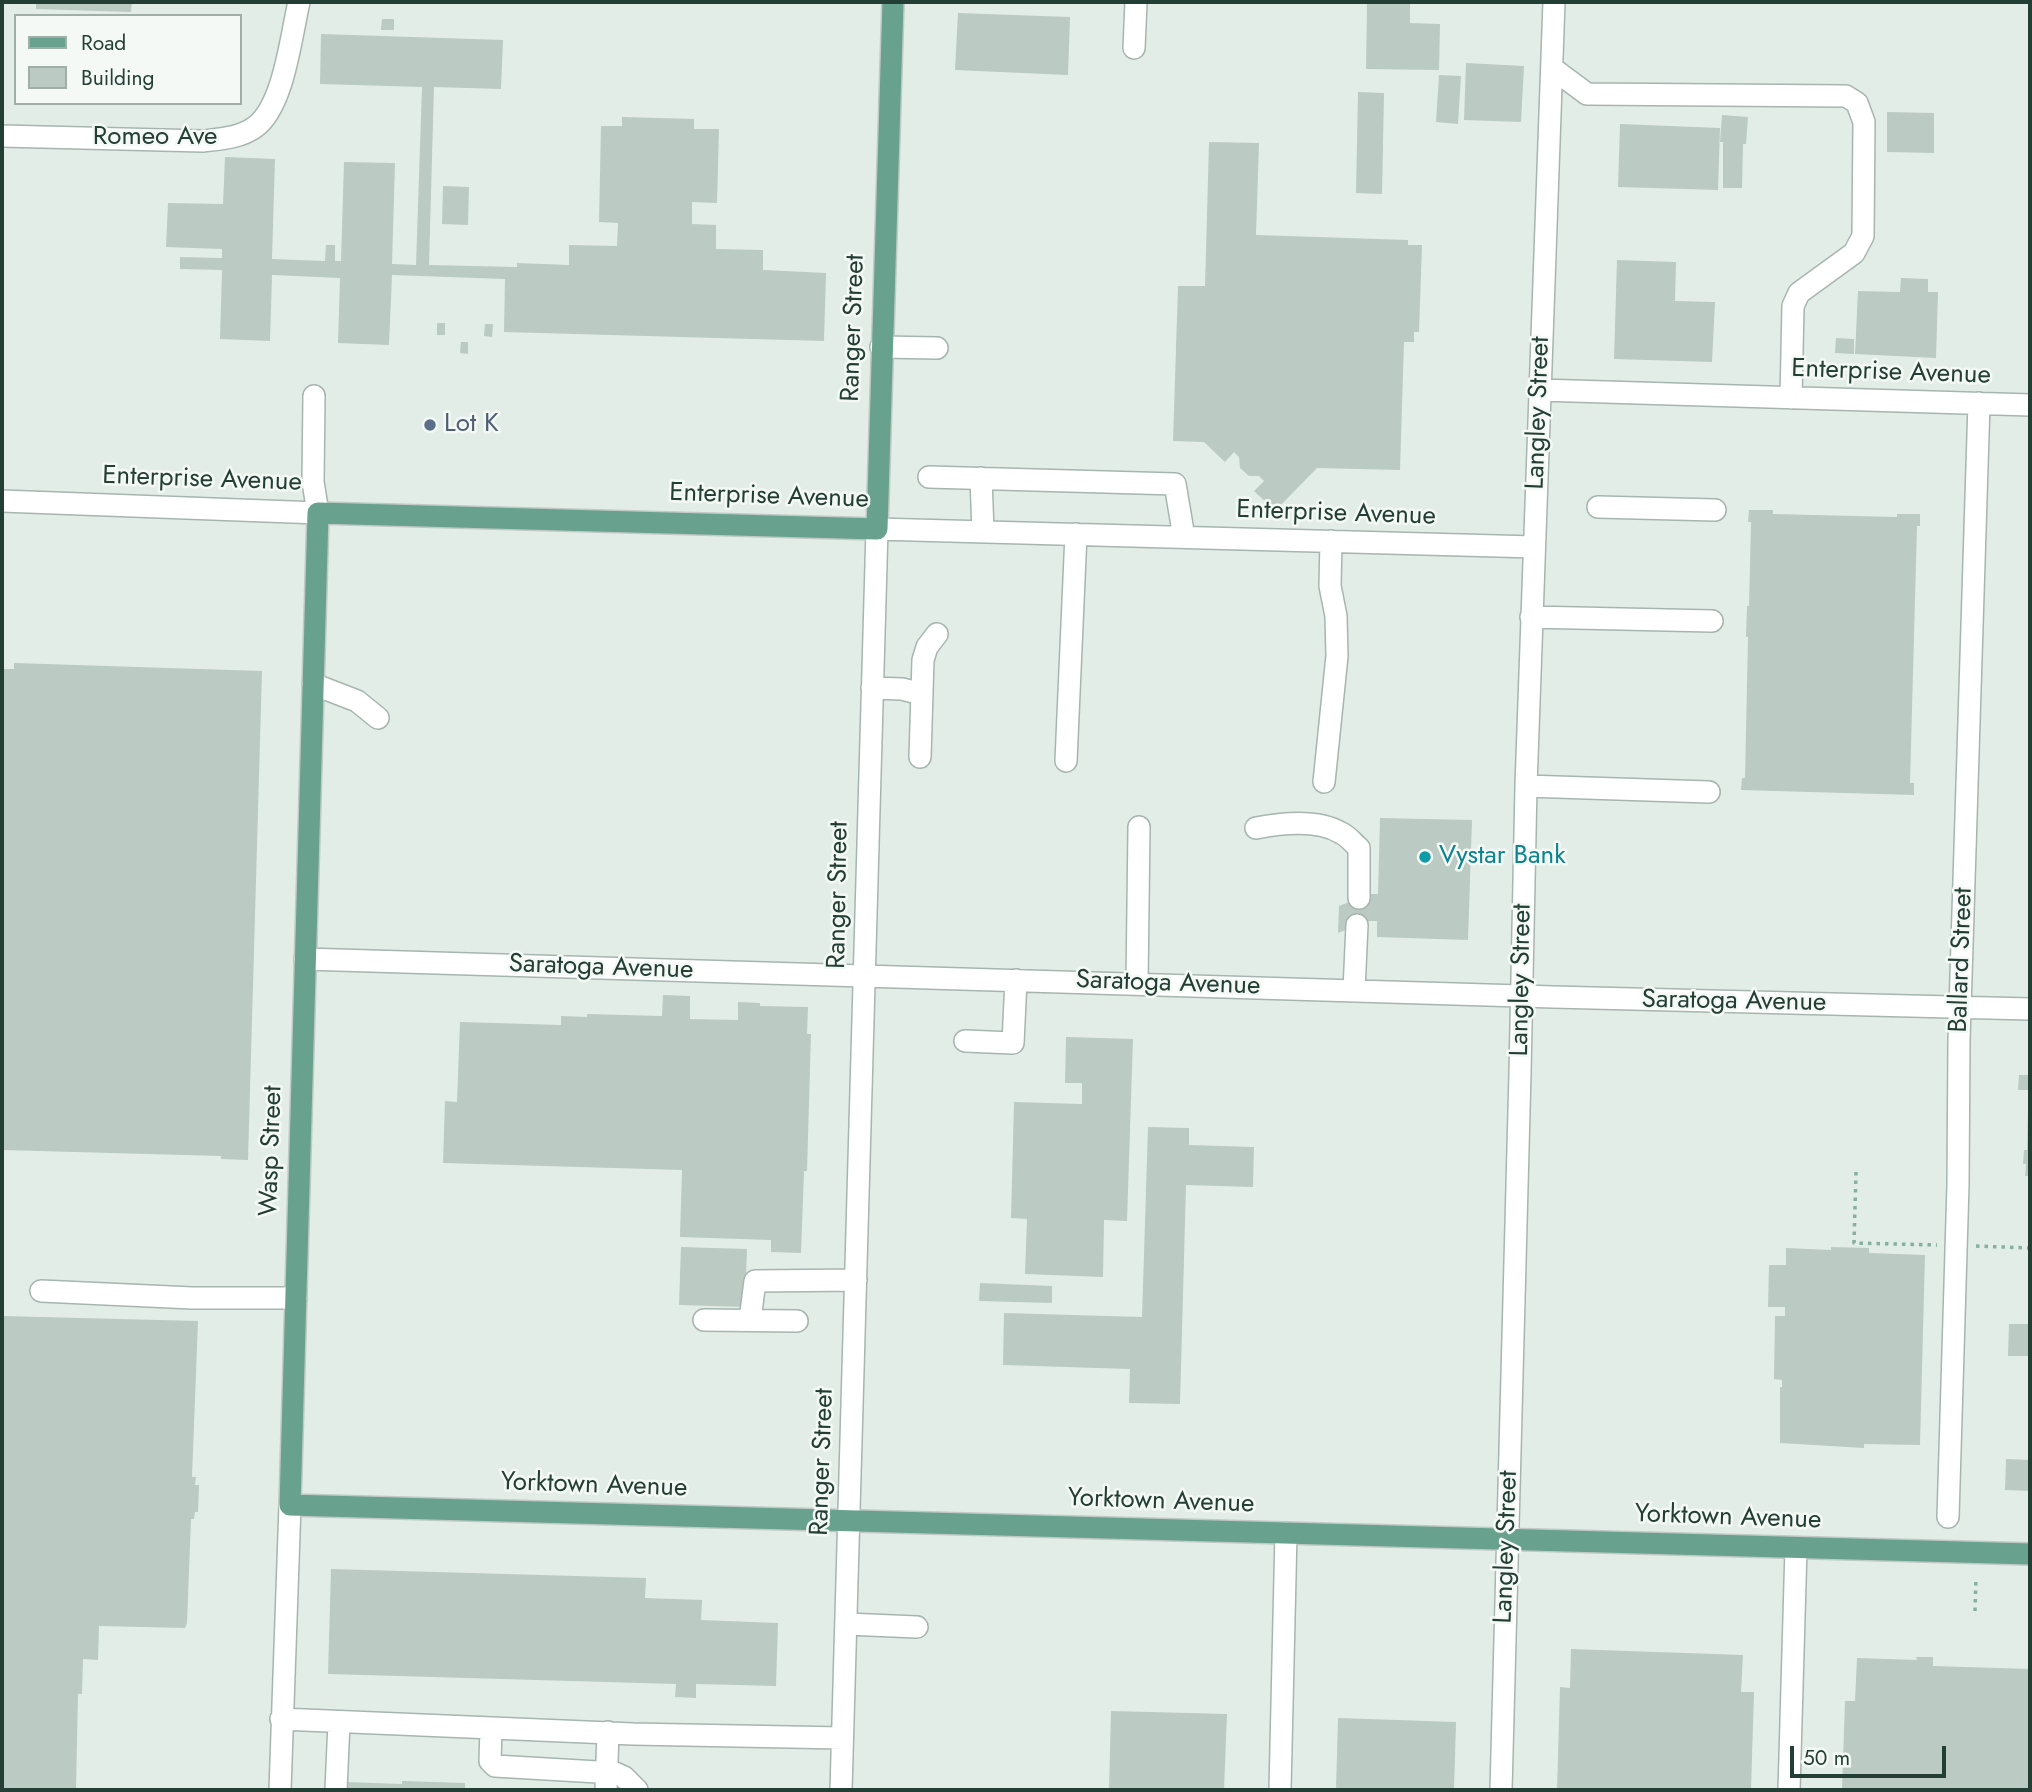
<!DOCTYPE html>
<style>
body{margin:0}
#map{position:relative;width:2032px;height:1792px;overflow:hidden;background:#e3ede8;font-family:Jost,sans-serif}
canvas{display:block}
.frame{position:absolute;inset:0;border:4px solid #233e35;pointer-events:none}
.legend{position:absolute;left:14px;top:14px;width:228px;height:91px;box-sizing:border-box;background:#f4f9f6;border:2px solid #a0aea9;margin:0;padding:9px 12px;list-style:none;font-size:21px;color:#233e35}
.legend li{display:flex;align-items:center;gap:14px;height:35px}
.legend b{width:35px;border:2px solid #a0aea9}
.scale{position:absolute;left:1790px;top:1746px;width:156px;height:32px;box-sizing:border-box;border:4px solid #233e35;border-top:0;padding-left:9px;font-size:21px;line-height:24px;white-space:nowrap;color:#233e35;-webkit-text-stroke:5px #f4f9f6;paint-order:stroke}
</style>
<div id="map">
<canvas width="2032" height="1792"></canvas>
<div class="frame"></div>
<ul class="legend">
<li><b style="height:9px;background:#68a28e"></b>Road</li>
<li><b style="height:19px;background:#bbcac3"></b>Building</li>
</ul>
<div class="scale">50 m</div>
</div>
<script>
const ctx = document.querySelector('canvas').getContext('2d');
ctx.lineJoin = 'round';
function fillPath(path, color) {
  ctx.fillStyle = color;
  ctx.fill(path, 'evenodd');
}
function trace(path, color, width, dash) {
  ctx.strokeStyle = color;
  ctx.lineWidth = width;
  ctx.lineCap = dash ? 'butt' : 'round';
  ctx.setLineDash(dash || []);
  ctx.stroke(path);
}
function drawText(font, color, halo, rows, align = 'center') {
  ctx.font = font + ' Jost,sans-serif';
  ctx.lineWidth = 5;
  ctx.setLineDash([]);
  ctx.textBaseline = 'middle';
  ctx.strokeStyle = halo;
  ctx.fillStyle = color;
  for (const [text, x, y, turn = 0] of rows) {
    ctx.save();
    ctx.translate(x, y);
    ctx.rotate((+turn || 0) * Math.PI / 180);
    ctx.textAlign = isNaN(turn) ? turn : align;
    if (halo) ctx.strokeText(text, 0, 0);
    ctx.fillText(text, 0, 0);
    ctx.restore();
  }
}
const building = new Path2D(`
 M36 2H132L131 12 36 9Z
 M1367 4H1410V23L1440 24 1439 70 1366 69Z
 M958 13 1070 17 1068 75 955 70Z
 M382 19H394V30H381Z
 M321 34 503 40 501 89 434 87 429 265 517 267V263L569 265V245L617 246 618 223 599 222 601 126H622V117L694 119V129H719L717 203 692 202V224L716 225V249L763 250V270L826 273 824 341 504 332 505 279 392 275 389 345 338 343 340 278 272 275 270 341 220 339 222 270 180 269V257L222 258V249L166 247 168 203 223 204 225 157 275 159 272 259 325 261 326 245H335V261H341L344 162 395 163 392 264 416 265 422 87 320 84Z
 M1466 63 1524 66 1521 122 1464 120Z
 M1439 75 1461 76 1458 124 1436 122Z
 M1358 92 1384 93 1382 194 1356 193Z
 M1887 112 1934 113V153L1887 152Z
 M1722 115 1748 117 1746 144H1743L1742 188H1723V142H1720Z
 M1620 124 1720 128 1718 190 1618 187Z
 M1209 142 1259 143 1256 235 1408 240V245H1422L1419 332H1414V342H1404L1400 470 1317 468 1275 511 1254 491 1264 481 1259 476H1249L1240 468 1239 457 1234 452 1225 462 1204 442 1173 441 1178 286H1205Z
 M443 186 469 187 468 225 442 224Z
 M1617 260 1676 262 1675 301 1715 302 1712 362 1614 359Z
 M1901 278 1928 279V292H1938L1936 358 1855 354 1858 291 1900 292Z
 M437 323H445V335H437Z
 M485 324H493L492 337 484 336Z
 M1836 338 1854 339V354L1835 353Z
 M461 342H468V354L460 353Z
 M1749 510H1773V514L1897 517V514H1920V526H1917L1910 783H1914V795L1741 790 1742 778H1745L1748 637H1746L1747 606H1749L1751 522H1748Z
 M14 663 262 671 248 1160 221 1159V1156L2 1150V669H14Z
 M1380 818 1472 820 1468 940 1377 937V921H1367L1338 933 1339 906 1369 894H1378Z
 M663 995 690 996V1019L738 1020V1002L760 1003V1006L808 1007 807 1034H811L807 1171H804L801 1253 771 1252V1240L680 1237 682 1170 443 1163 445 1101 457 1102 460 1022 561 1025V1016L587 1017V1014L662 1016Z
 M1066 1037 1133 1039 1127 1221 1104 1220 1103 1277 1025 1274 1027 1219 1011 1218 1014 1102 1082 1104V1083H1065Z
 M2019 1075H2030V1090H2018Z
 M2028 1110H2030V1176H2025L2026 1164H2023L2024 1150H2027Z
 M1148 1127 1189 1128V1145L1254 1147 1253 1187 1186 1185 1180 1404 1129 1403 1130 1369 1003 1365 1004 1313 1142 1317Z
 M681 1247 747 1249 745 1307 679 1305Z
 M1831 1247 1869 1248V1253L1925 1255 1920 1445 1864 1444V1448L1780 1443V1387H1782V1380L1774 1379 1775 1316H1785V1307H1768L1769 1265H1786V1248L1831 1250Z
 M980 1283 1052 1286V1303L979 1301Z
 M2 1316 198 1321 192 1477H196L195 1485H199L198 1512H195L194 1519H191L187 1623 185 1628 99 1626 98 1660 83 1659 82 1694H78L76 1790H2Z
 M2009 1324H2030V1356H2008Z
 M2006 1459 2030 1460V1491L2005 1490Z
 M331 1569 646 1578 645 1598 702 1600 701 1620 778 1623 776 1686 696 1684V1698L675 1697 676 1684 328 1674Z
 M1571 1649 1743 1655 1741 1692H1754L1751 1790H1557L1560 1687 1570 1688Z
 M1916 1657H1933V1666L2030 1669V1790H1842L1845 1701H1855L1857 1658 1917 1660Z
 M1111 1711 1227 1714 1224 1790H1109Z
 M1338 1718 1456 1722 1454 1790H1336Z
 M402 1781 465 1783V1790H344V1782L402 1784Z`);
const path = new Path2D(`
 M1856 1172 1854 1243 1937 1245
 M1976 1246 2030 1248
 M1975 1611 1976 1577`);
const minor = new Path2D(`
 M1134 48 1136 2
 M1552 68 1587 94 1846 96 1857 103 1864 122 1863 236 1854 253 1799 293 1793 306 1791 398
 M2 136 203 141C220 139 240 138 255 127 284 106 291 36 299 2
 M881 347 937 348
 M1540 390 2030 405
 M929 477 1175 484 1184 537
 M981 478 983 532
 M2 501 318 513 313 482 314 396
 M1598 507 1715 510
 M1531 617 1712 621
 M313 684 357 701 378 718
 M872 688 902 689 922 694
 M920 757 923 660 927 647 937 634
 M1066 761 1076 534
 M1324 782 1337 656 1336 616 1330 586 1331 541
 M1526 786 1709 792
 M1256 828C1282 823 1318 819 1341 833 1348 836 1353 843 1359 848V898
 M305 959 1553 997 2030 1009
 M1137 984 1139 827
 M1354 990 1357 925
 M965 1041 1013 1043 1016 980
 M41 1291 192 1298H296
 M704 1320 797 1321
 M750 1320 755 1281 856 1280
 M1948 1517 1958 1185 1959 1040 1979 403
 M846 1624 917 1627
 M281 1719 633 1734 842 1738
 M491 1728 490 1761 495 1766 615 1773 624 1777 637 1790
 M280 1790 290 1505
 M336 1790 339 1722
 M606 1790 608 1732
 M841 1790 877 529 1534 547
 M1280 1790 1286 1533
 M1501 1790 1520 1073 1526 786 1554 2
 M1789 1790 1796 1548`);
const major = new Path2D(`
 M893 2 877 529 318 513 290 1505 2030 1554`);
const markers = [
 [430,425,7,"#5c6f8a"],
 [1425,857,7,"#0f9aa8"]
];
const streetNames = [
 ["Romeo Ave",155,138],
 ["Ranger Street",854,328,-88],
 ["Enterprise Avenue",1891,373,2],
 ["Langley Street",1539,413,-88],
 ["Enterprise Avenue",202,480,2],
 ["Enterprise Avenue",769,497,2],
 ["Enterprise Avenue",1336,514,2],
 ["Ranger Street",839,895,-89],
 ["Ballard Street",1962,960,-88],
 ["Saratoga Avenue",601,968,2],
 ["Langley Street",1522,980,-89],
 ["Saratoga Avenue",1168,984,2],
 ["Saratoga Avenue",1734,1002,1],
 ["Wasp Street",272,1151,-88],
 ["Ranger Street",823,1462,-88],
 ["Yorktown Avenue",594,1486,2],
 ["Yorktown Avenue",1161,1502,2],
 ["Yorktown Avenue",1728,1518,2],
 ["Langley Street",1507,1547,-88]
];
const serviceNames = [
 ["Lot K",444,425]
];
const cultureNames = [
 ["Vystar Bank",1439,857]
];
fillPath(building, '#bbcac3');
trace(minor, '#a6b5af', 24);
trace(major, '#c1c9c6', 24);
trace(path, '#84b09f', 3.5, [3.5, 5]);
trace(minor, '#fff', 21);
trace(major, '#68a28e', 21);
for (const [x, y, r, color] of markers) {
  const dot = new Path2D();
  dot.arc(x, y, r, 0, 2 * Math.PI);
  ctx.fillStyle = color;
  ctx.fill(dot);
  trace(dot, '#f4f9f6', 2.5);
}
drawText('26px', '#233e35', '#f4f9f6', streetNames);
drawText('26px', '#4e5e75', '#f4f9f6', serviceNames, 'left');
drawText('26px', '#0d838f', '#f4f9f6', cultureNames, 'left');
</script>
